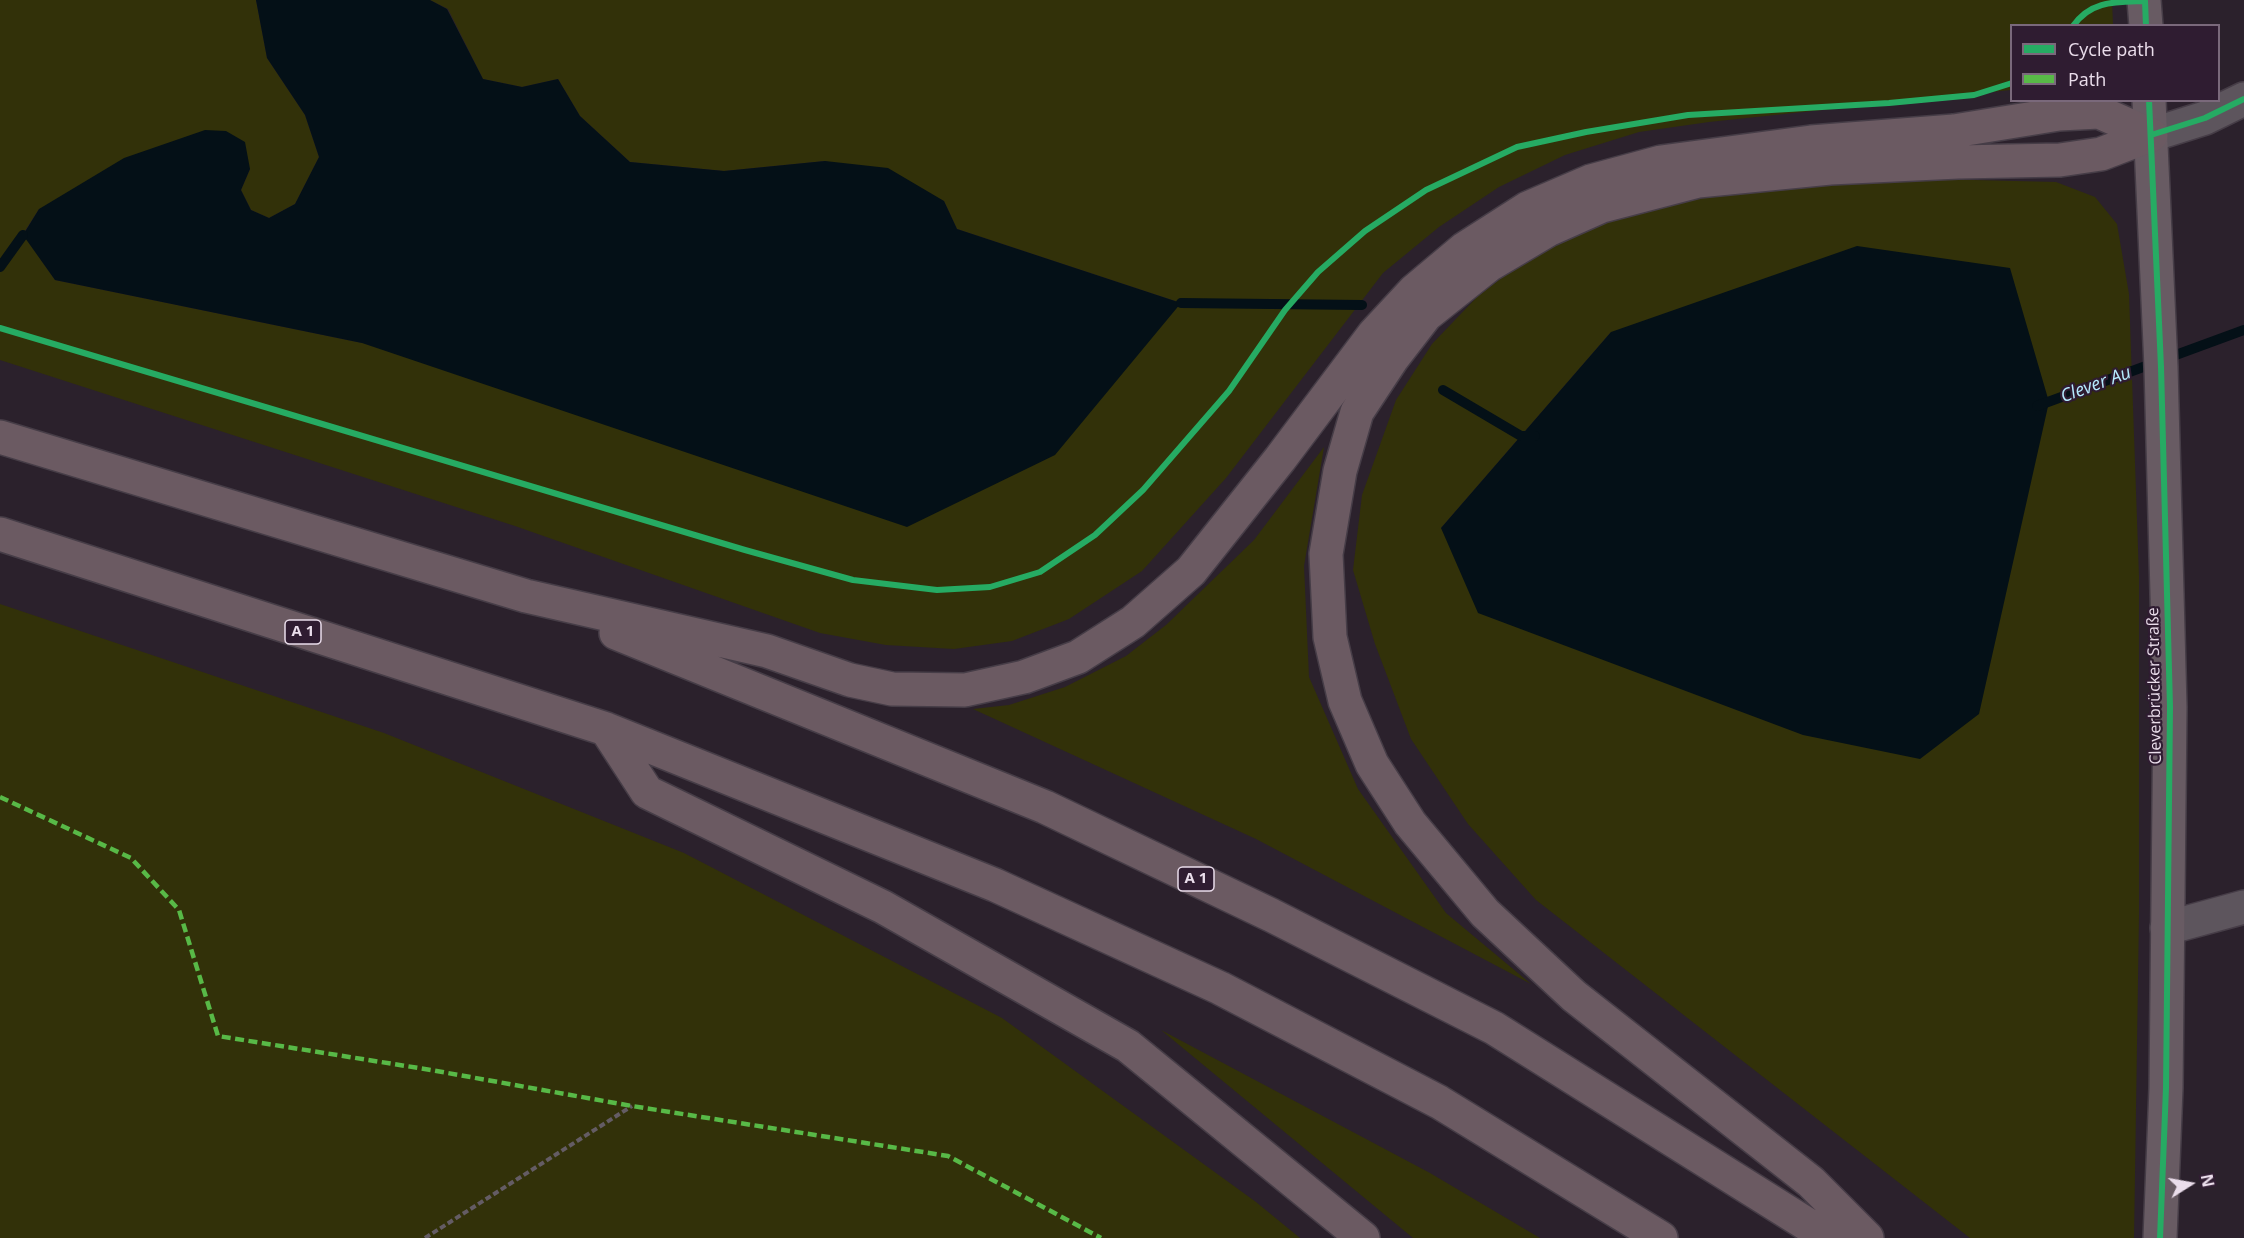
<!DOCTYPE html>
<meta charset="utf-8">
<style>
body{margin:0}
#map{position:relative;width:2244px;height:1238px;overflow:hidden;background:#2b212c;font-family:"Open Sans",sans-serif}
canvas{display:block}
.legend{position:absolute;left:2010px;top:24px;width:210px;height:78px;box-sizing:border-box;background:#2f1c31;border:2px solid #7a697b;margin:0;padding:8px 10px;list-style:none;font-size:18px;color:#eaddeb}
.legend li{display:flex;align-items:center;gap:12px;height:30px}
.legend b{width:30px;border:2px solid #7a697b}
.north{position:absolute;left:2160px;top:1154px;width:60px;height:60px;-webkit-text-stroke:4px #2f1c31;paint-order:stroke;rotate:79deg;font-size:16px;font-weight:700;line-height:24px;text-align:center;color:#eaddeb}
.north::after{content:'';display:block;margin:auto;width:21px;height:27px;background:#eaddeb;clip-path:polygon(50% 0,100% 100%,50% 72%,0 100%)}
</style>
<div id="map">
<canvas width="2244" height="1238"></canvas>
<ul class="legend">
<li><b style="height:8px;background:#26ab63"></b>Cycle path</li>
<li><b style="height:8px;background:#58b947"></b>Path</li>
</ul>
<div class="north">N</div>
</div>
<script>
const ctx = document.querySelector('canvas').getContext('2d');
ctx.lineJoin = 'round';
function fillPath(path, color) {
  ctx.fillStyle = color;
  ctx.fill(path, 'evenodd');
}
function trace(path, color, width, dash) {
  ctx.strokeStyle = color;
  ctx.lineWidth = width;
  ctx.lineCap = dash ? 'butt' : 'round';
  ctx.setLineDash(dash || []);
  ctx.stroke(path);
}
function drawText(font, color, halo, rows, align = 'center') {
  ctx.font = font + ' "Open Sans",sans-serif';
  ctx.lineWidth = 4.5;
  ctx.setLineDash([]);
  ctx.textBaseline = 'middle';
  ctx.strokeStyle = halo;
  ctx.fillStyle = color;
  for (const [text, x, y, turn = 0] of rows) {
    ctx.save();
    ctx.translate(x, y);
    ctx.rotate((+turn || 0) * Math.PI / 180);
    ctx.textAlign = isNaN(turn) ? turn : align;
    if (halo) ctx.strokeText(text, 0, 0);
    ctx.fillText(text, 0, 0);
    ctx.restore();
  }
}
const green = new Path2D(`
 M0 0H256L267 58 305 115 319 157 295 204 269 218 251 210 241 190 250 169 39 209 23 234 55 280 362 343 1181 303 957 229 944 201 825 161 724 171 630 162 580 116 558 79 522 87 483 79 448 9 430 0H2112L2113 25 2012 26 2011 90 1709 122 1639 132 1565 155 1499 187 1439 227 1383 273 1226 478 1142 571 1069 619 1012 641 954 649 886 645 820 633 515 526 0 360Z
 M1893 178 2056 182 2095 197 2117 224 2129 294 2139 576V915L2134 1238H1970L1536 900 1468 824 1411 739 1375 644 1353 570 1362 495 1396 400 1432 344 1477 297 1543 246 1611 219 1747 188ZM1611 332 1803 735 1441 528Z
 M1324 447 1304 566 1309 677 1358 789 1446 913 1531 984 1256 839 973 709 1009 705 1065 687 1126 656 1166 625 1254 540Z
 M0 604 384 733 684 853 1002 1018 1256 1202 1300 1238H0Z
 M1161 1030 1430 1173 1540 1238H1413Z`);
const water = new Path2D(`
 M256 0H430L447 9 483 79 522 87 558 79 580 116 630 162 724 171 825 161 888 168 944 201 957 229 1181 303 1055 455 907 527 362 343 55 280 23 235 39 209 124 158 205 130 226 131 245 142 250 169 241 190 251 210 269 218 295 204 319 157 305 115 267 58Z
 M1857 246 2010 268 2049 402 1979 714 1920 759 1803 735 1478 613 1441 528 1611 332Z`);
const stream = new Path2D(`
 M0 267 23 235
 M1181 303 1362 305
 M1443 390 1521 436H1535
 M2037 406 2244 330`);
const path = new Path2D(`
 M425 1238 632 1106`);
const minor = new Path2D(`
 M2151 135 2205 118 2244 99
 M2167 928 2244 907`);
const major = new Path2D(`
 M2144 0 2146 26
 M2149 100 2161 367 2170 707 2166 1088 2160 1238`);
const highway = new Path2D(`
 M0 437 526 596 767 651 850 680 892 689 965 690 1024 677 1078 657 1133 622 1191 571 1280 459 1374 334 1414 291 1464 249 1528 208 1591 181 1661 162 1811 142 1954 131 2059 114 2099 112 2151 135
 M0 534 606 729 995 885 1220 988 1439 1102 1661 1238
 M616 633 1045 807 1271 915 1494 1028 1829 1238
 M606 729 647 792 883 907 1128 1046 1363 1238
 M1867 1238 1811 1182 1574 996 1485 913 1410 823 1372 764 1345 701 1330 637 1326 554 1340 471 1357 412 1392 359 1426 315 1489 265 1548 230 1602 206 1698 181 1830 168 1958 162 2060 160 2101 154 2151 135`);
const quiet = new Path2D(`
 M0 797 131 858 179 910 218 1036 431 1070 632 1106 948 1156 1101 1238`);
const cycleway = new Path2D(`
 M2073 26C2091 0 2116 2 2145 1L2146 26
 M2149 100 2161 367 2170 707 2166 1088 2160 1238
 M2151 135 2205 118 2244 99
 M0 328 745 550 853 580 937 590 990 587 1040 572 1095 535 1143 490 1229 391 1285 310 1318 272 1365 231 1426 190 1517 147 1586 132 1688 115 1889 103 1974 95 2012 83`);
const shields = [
 [303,632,36],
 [1196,879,36]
];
const shieldNames = [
 ["A 1",303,632],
 ["A 1",1196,879]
];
const streetNames = [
 ["Cleverbrücker Straße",2155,686,-91]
];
const waterNames = [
 ["Clever Au",2096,385,-20]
];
fillPath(green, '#323109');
fillPath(water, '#041017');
trace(stream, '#041017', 10);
trace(minor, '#463d47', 36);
trace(major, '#463d47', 36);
trace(highway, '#463d47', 36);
trace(path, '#645c64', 4, [6, 3]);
trace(minor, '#5d555d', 33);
trace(major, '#685b63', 33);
trace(highway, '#6b5a62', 33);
trace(quiet, '#58b947', 4.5, [9, 4.5]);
trace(cycleway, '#26ab63', 6);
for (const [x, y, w] of shields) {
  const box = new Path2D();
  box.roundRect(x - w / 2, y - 12, w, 24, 4.5);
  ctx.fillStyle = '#2f1c31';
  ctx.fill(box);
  trace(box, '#eaddeb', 1.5);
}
drawText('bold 15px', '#eaddeb', null, shieldNames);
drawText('16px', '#eaddeb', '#2f1c31', streetNames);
drawText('italic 18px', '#b5eafe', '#2f1c31', waterNames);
</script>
